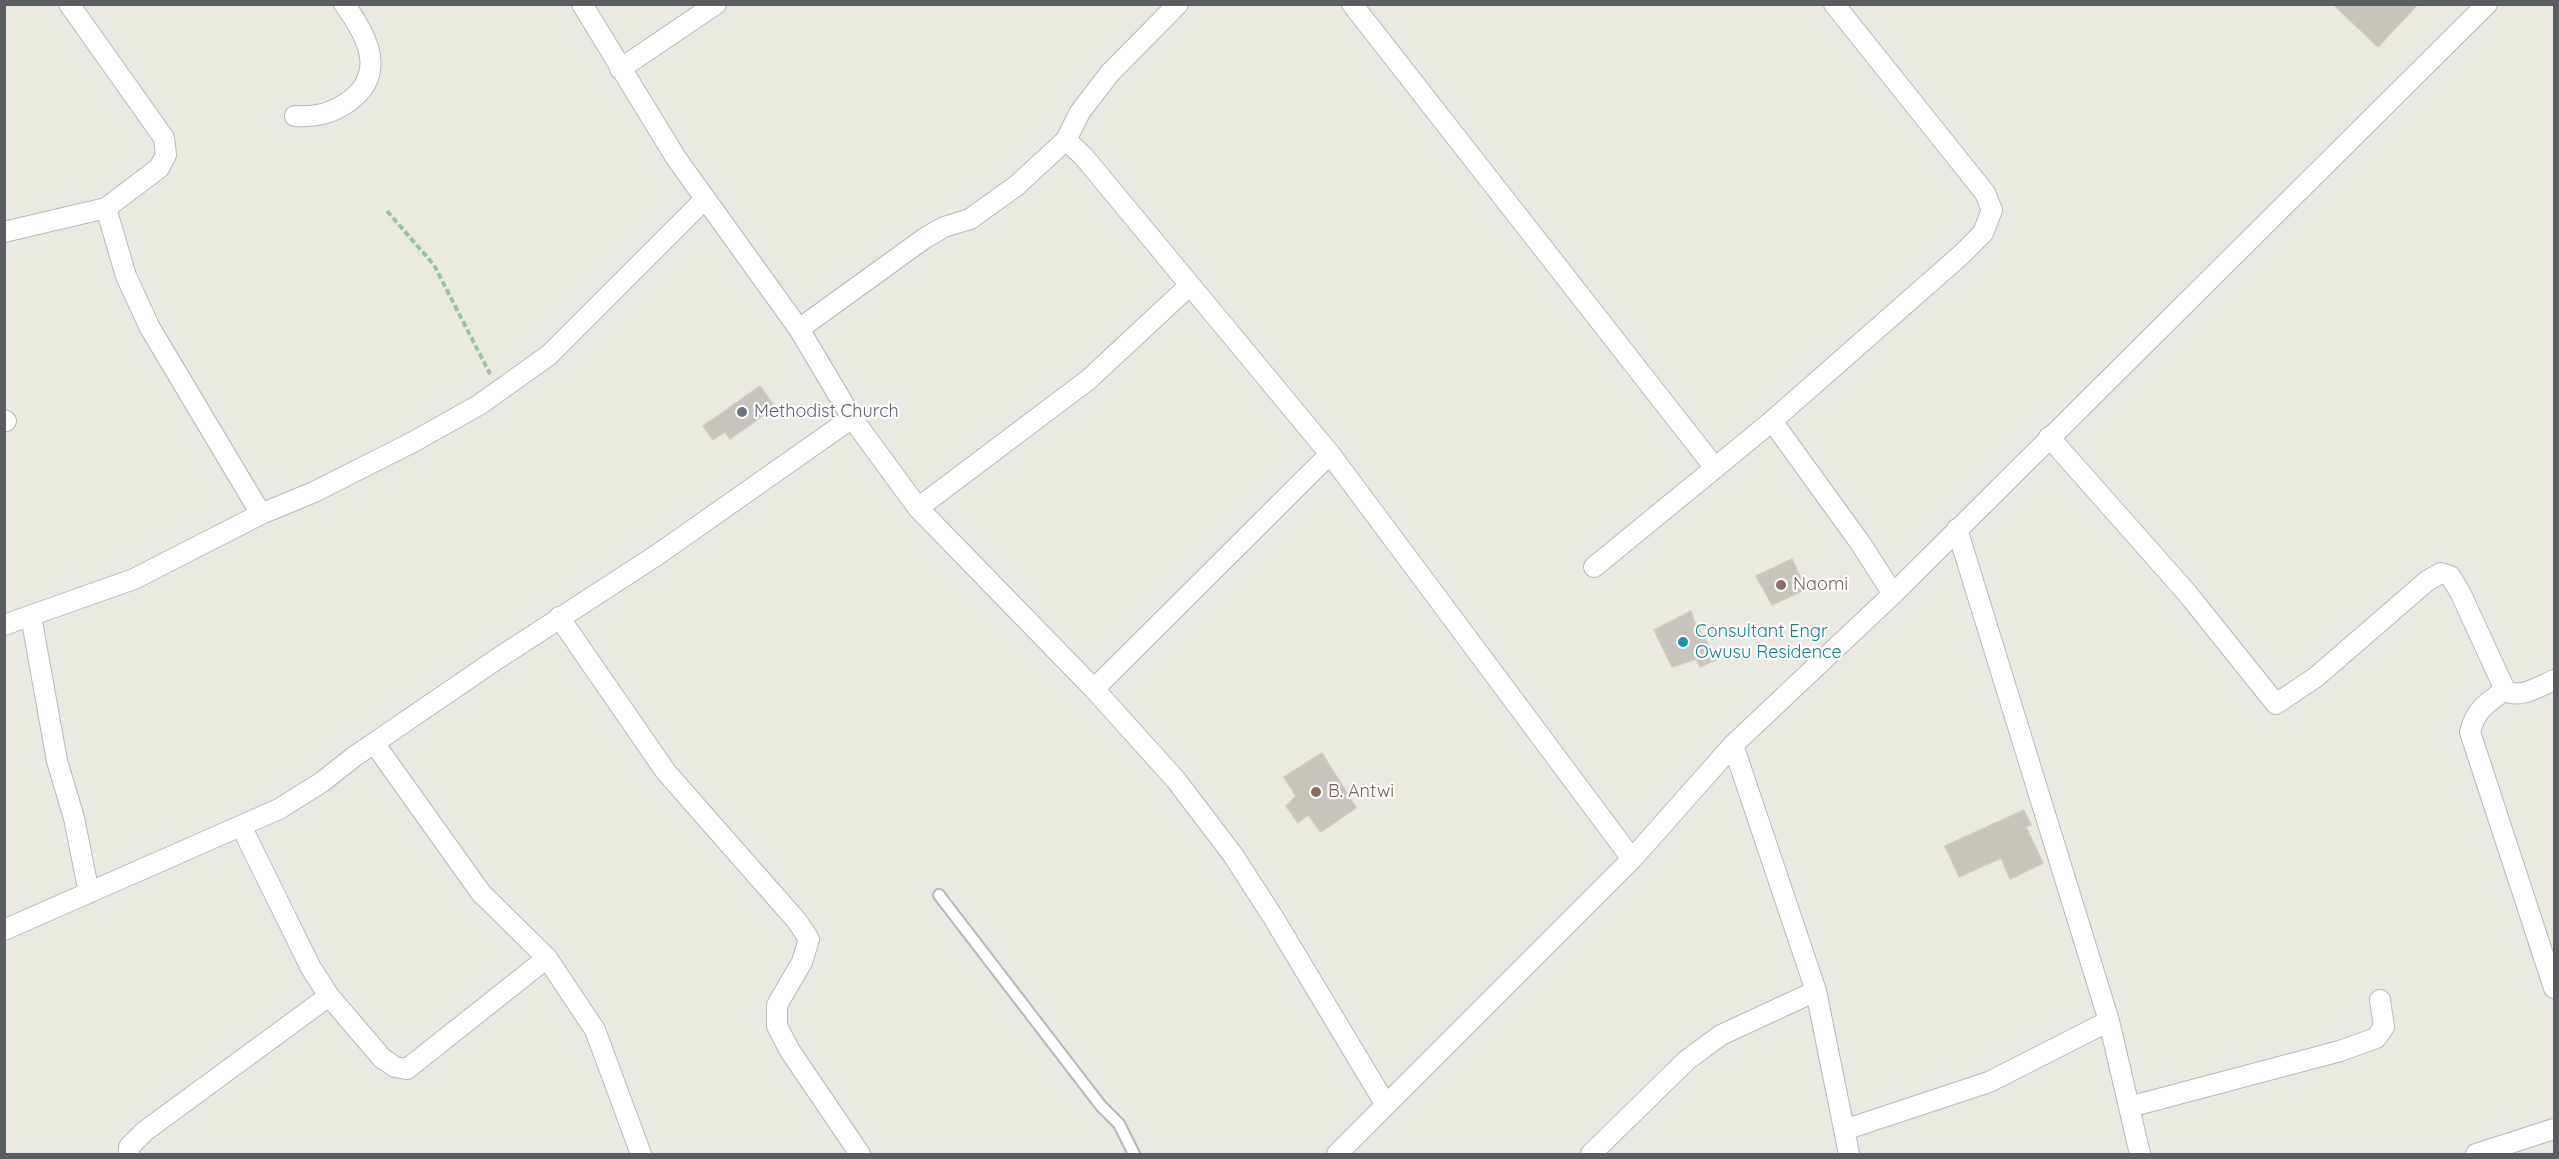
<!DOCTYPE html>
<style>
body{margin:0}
#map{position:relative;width:2559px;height:1159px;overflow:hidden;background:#ebeae2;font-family:Quicksand,sans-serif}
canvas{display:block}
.frame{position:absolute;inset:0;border:6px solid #5a5d61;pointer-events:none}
</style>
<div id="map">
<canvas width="2559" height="1159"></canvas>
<div class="frame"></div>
</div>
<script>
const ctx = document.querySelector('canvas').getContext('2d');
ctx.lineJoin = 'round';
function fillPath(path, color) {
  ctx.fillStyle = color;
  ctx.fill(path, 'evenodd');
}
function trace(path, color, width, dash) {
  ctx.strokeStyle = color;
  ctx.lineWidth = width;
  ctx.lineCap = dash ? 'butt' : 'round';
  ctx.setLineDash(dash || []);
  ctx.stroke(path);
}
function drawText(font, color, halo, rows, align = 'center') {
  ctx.font = font + ' Quicksand,sans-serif';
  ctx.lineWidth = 4.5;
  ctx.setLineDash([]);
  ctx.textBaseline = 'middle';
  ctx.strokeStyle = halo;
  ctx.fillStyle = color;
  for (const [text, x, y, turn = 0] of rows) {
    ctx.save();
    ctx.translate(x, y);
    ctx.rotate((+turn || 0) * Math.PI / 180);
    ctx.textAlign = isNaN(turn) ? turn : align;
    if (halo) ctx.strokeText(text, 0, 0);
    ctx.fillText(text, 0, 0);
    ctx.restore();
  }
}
const building = new Path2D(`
 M2333 4H2418L2378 47Z
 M760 386 775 407 730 439 725 432 713 440 703 426Z
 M1792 559 1806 589 1772 605 1756 576Z
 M1691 611 1694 621 1717 659 1700 667 1696 659 1672 667 1654 630Z
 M1322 753 1356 808 1321 832 1308 815 1298 823 1286 806 1296 796 1284 777Z
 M2024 810 2031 825 2026 827 2043 863 2010 879 2001 858 1959 877 1945 846Z`);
const path = new Path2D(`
 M387 211 434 265 490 374`);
const service = new Path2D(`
 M939 895 1101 1106 1119 1124 1134 1154`);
const minor = new Path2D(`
 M582 4 676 158 799 329 852 418 918 508 1094 689 1176 780 1233 855 1273 917 1386 1105
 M1352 4 1715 468 1772 421 1961 255 1983 233 1992 210 1985 193 1834 4
 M620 69 716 4
 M295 116C315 117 331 114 348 102 388 74 367 35 344 4
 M1066 140 1084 157 1330 454 1632 859
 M106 208 126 276 150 328 261 514
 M4 232 106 208 159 168 166 155 164 138 69 4
 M799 329 925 238 944 227 970 219 1016 186 1066 140 1080 112 1110 73 1178 4
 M4 420 6 421
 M1772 421 1861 544 1893 594
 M2049 437 2187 593 2276 704 2316 677 2427 581 2441 573 2450 576 2460 592 2505 690C2519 700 2540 686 2554 680
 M918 508 1088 380 1189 286
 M1594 567 1715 468
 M31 616 57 761 74 818 89 893
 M559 617 666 772 797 921 809 939 802 962 777 1005V1026L790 1051 860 1154
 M4 625 134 579 261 514 314 492 413 442 479 405 549 355 704 200
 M1094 689 1330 454
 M2505 690C2486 704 2476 709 2470 732L2554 988
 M374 743 481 893 547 958 595 1030 641 1154
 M1733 745 1816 991 1849 1154
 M241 826 311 968 329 996 382 1058 395 1067 407 1069 547 958
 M4 930 279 809 322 782 355 756 497 659 657 555 852 418
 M2109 1021 2140 1154
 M2129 1107 2340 1051 2376 1038 2384 1027 2380 1000
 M1844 1130 1989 1082 2109 1021 1957 529
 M129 1154V1147L145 1131 329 996
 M1337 1154 1632 859 1733 745 1893 594 2487 4
 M1591 1154 1687 1060 1721 1035 1816 991
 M2476 1154 2554 1129`);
const markers = [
 [742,412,6,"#6b7280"],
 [1781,585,6,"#8d6e63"],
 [1683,642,6,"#0f9aa8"],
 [1316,792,6,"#8d6e63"]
];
const worshipNames = [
 ["Methodist Church",754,412]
];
const educationNames = [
 ["Naomi",1793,585],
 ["B. Antwi",1328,792]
];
const cultureNames = [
 ["Consultant Engr",1695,632],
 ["Owusu Residence",1695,653]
];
fillPath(building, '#c7c4be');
trace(building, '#cfcbc1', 1.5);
trace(service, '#b4b7bb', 14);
trace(minor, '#b4b7bb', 22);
trace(path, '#9ac1a7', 4, [6, 3]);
trace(service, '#fff', 10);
trace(minor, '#fff', 20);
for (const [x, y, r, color] of markers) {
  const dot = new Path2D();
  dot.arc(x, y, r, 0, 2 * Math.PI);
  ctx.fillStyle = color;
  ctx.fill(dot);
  trace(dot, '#fff', 2);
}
drawText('18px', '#5b616d', '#fff', worshipNames, 'left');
drawText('18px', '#785e54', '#fff', educationNames, 'left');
drawText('18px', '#0d838f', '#fff', cultureNames, 'left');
</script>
